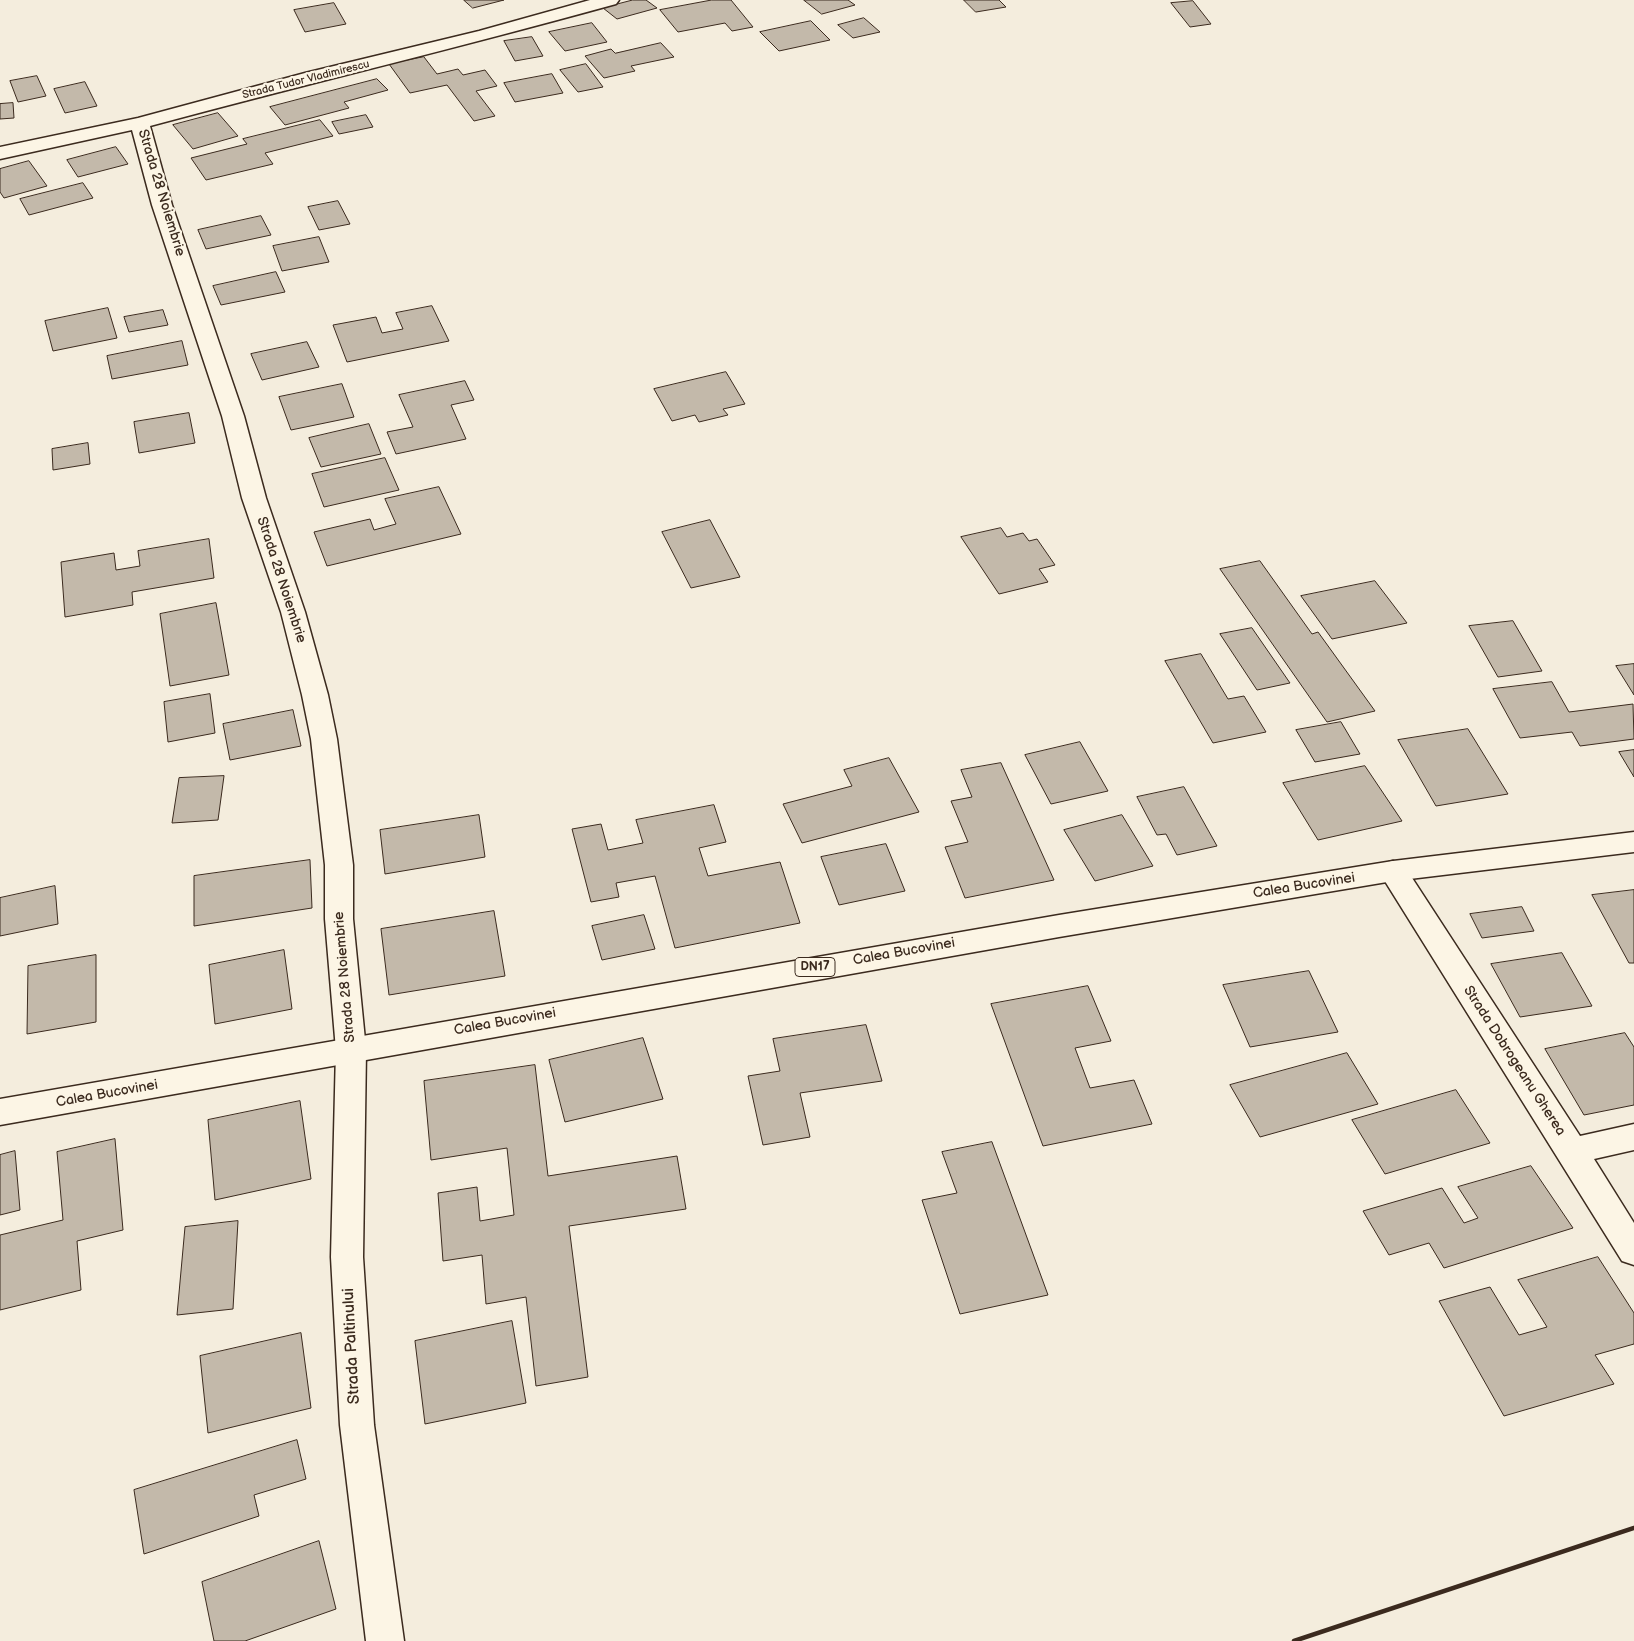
<!DOCTYPE html>
<style>
body{margin:0}
canvas{display:block;background:#f4eddd}
</style>
<canvas width="1634" height="1641"></canvas>
<script>
const ctx = document.querySelector('canvas').getContext('2d');
ctx.lineJoin = 'round';
function fillPath(path, color) {
  ctx.fillStyle = color;
  ctx.fill(path, 'evenodd');
}
function trace(path, color, width, dash) {
  ctx.strokeStyle = color;
  ctx.lineWidth = width;
  ctx.lineCap = dash ? 'butt' : 'round';
  ctx.setLineDash(dash || []);
  ctx.stroke(path);
}
function drawText(font, color, halo, rows, align = 'center') {
  ctx.font = font + ' "Balsamiq Sans",sans-serif';
  ctx.lineWidth = 4.5;
  ctx.setLineDash([]);
  ctx.textBaseline = 'middle';
  ctx.strokeStyle = halo;
  ctx.fillStyle = color;
  for (const [text, x, y, turn = 0] of rows) {
    ctx.save();
    ctx.translate(x, y);
    ctx.rotate((+turn || 0) * Math.PI / 180);
    ctx.textAlign = isNaN(turn) ? turn : align;
    if (halo) ctx.strokeText(text, 0, 0);
    ctx.fillText(text, 0, 0);
    ctx.restore();
  }
}
const building = new Path2D(`
 M464 0H504L473 8Z
 M633 0H646L657 8 617 19 603 8Z
 M712 0H731L753 27 732 31 725 23 678 32 660 10Z
 M804 0H848L855 5 822 14Z
 M964 0H999L1006 7 976 12Z
 M1193 1 1211 24 1190 27 1171 3Z
 M334 3 346 24 305 32 294 10Z
 M864 18 880 32 853 38 838 25Z
 M811 21 830 40 779 51 760 32Z
 M592 23 607 42 565 51 549 32Z
 M532 37 543 56 515 61 504 41Z
 M661 43 674 57 631 66 635 71 604 78 585 56 611 49 615 53Z
 M424 57 437 74 458 69 463 75 485 70 497 86 476 91 495 116 474 121 447 85 410 93 389 64Z
 M586 64 603 87 578 92 560 70Z
 M552 74 563 93 515 102 504 83Z
 M37 76 46 96 18 102 10 81Z
 M377 79 388 90 344 102 349 108 285 125 270 107Z
 M85 82 97 106 65 113 54 89Z
 M13 103 14 118 0 119V104Z
 M218 113 238 136 193 149 173 125Z
 M366 115 373 127 339 134 332 122Z
 M320 120 333 136 265 153 273 164 206 180 191 158 247 144 243 139Z
 M116 147 128 164 78 177 67 160Z
 M29 161 47 186 4 198 0 192V169Z
 M83 183 93 198 29 215 20 199Z
 M338 201 350 224 319 230 308 207Z
 M261 216 271 235 206 249 198 230Z
 M319 237 329 262 282 271 273 246Z
 M276 272 285 292 221 305 213 286Z
 M432 306 449 341 347 362 333 325 376 317 382 333 403 329 396 313Z
 M108 308 117 338 53 351 45 321Z
 M163 310 168 325 129 332 124 317Z
 M182 341 188 365 112 379 107 356Z
 M307 342 319 367 262 380 251 354Z
 M726 372 745 404 723 409 728 415 699 422 695 415 672 421 654 389Z
 M465 381 474 400 451 405 466 439 396 454 387 432 413 427 399 395Z
 M342 384 354 417 291 430 279 397Z
 M189 413 195 443 139 453 134 422Z
 M369 424 381 454 321 467 309 438Z
 M88 443 90 464 53 470 52 449Z
 M385 458 399 490 324 507 312 474Z
 M439 487 461 534 327 566 314 532 370 519 374 530 396 524 385 499Z
 M710 520 740 577 691 588 662 532Z
 M1001 528 1007 537 1023 533 1029 541 1037 539 1055 565 1039 569 1048 582 999 594 961 537Z
 M209 539 214 578 132 592 133 605 65 617 61 562 114 553 116 570 140 566 138 551Z
 M1260 561 1312 634 1318 632 1375 711 1327 722 1220 569Z
 M1375 581 1407 623 1332 639 1301 596Z
 M216 603 229 675 170 686 160 614Z
 M1513 621 1542 671 1498 677 1469 626Z
 M1252 628 1290 683 1257 690 1220 634Z
 M1201 654 1228 699 1244 696 1266 732 1213 743 1165 661Z
 M1634 664V695L1616 666Z
 M1552 682 1569 712 1633 704 1634 739 1580 746 1572 732 1520 738 1493 689Z
 M210 694 215 733 168 742 164 702Z
 M293 710 301 746 230 760 223 724Z
 M1341 722 1360 754 1315 762 1296 730Z
 M1468 729 1508 794 1436 806 1398 740Z
 M1080 742 1108 791 1051 804 1025 755Z
 M1634 750V777L1619 752Z
 M889 758 919 812 802 843 783 804 852 786 844 770Z
 M1001 763 1054 880 965 898 945 847 968 842 951 801 972 797 961 770Z
 M1365 766 1402 821 1318 840 1283 783Z
 M224 776 218 820 172 823 179 778Z
 M1184 787 1217 846 1177 855 1166 834 1157 835 1137 797Z
 M714 805 726 842 699 848 708 876 780 862 800 923 675 948 655 876 616 883 619 897 591 902 572 829 601 824 608 850 643 843 636 820Z
 M479 815 485 857 385 874 380 830Z
 M1122 815 1153 866 1095 881 1064 830Z
 M886 844 905 891 839 905 821 857Z
 M310 860 312 908 194 926V876Z
 M55 886 58 924 0 936V898Z
 M1634 890V963H1629L1592 895Z
 M1522 907 1534 931 1482 938 1470 914Z
 M494 911 505 976 389 995 381 929Z
 M644 915 655 949 602 960 592 926Z
 M284 950 292 1009 215 1024 209 965Z
 M1562 953 1592 1006 1520 1017 1491 964Z
 M96 955V1022L27 1034 28 966Z
 M1309 971 1338 1032 1250 1047 1223 985Z
 M1088 986 1111 1041 1075 1048 1090 1088 1134 1080 1152 1124 1043 1146 991 1004Z
 M866 1025 882 1081 800 1093 810 1137 763 1145 748 1076 780 1071 773 1039Z
 M1625 1033 1634 1047V1105L1584 1115 1545 1049Z
 M643 1038 663 1099 565 1122 549 1060Z
 M1347 1053 1378 1104 1260 1137 1230 1085Z
 M535 1065 548 1176 677 1156 686 1209 569 1226 588 1377 536 1386 526 1297 486 1304 482 1255 443 1261 438 1193 477 1187 480 1221 514 1215 507 1148 431 1160 424 1081Z
 M1456 1090 1490 1143 1385 1174 1352 1120Z
 M300 1101 311 1179 215 1200 208 1120Z
 M115 1139 123 1230 77 1241 81 1290 0 1310V1235L63 1220 57 1152Z
 M992 1142 1048 1295 960 1314 922 1200 957 1193 942 1152Z
 M15 1151 20 1210 0 1215V1155Z
 M1531 1166 1573 1228 1444 1268 1429 1243 1389 1255 1363 1211 1442 1188 1464 1223 1478 1218 1458 1187Z
 M238 1221 233 1309 177 1315 185 1227Z
 M1598 1257 1634 1313V1344L1595 1355 1614 1384 1504 1416 1439 1301 1490 1287 1519 1335 1547 1327 1518 1280Z
 M512 1321 526 1403 425 1424 415 1341Z
 M301 1333 311 1408 208 1433 200 1356Z
 M297 1440 306 1479 254 1495 259 1516 144 1554 134 1490Z
 M319 1541 336 1609 245 1641H214L202 1582Z`);
const minor = new Path2D(`
 M590 0H619L616 4C462 47 305 84 150 126L172 205 244 416 266 498 305 612 328 695 337 739 353 865V919L366 1050 363 1257 374 1425 404 1641H366L340 1425 331 1257 336 1050 325 919V865L311 739 302 695 281 612 242 498 222 416 152 205 132 130 0 159V147L138 118 305 73 479 31Z
 M1393 861 1403 864 1580 1136 1634 1124V1150L1594 1159 1634 1223V1265L1622 1261 1383 878 1379 871 1383 864Z`);
const trunk = new Path2D(`
 M1634 832V852L1393 881 1059 937 0 1125V1099L1059 915 1393 861Z`);
const rail = new Path2D(`
 M1294 1641 1634 1528`);
const farStreetnames = [
 ["Strada Tudor Vladimirescu",306,80,-14]
];
const shields = [
 [815,967,40]
];
const shieldNames = [
 ["DN17",815,967]
];
const streetNames = [
 ["Strada 28 Noiembrie",161,193,73],
 ["Strada 28 Noiembrie",281,580,72],
 ["Calea Bucovinei",1304,886,-9],
 ["Calea Bucovinei",904,952,-10],
 ["Strada 28 Noiembrie",345,977,-95],
 ["Calea Bucovinei",505,1022,-10],
 ["Strada Dobrogeanu Gherea",1514,1061,57],
 ["Calea Bucovinei",107,1094,-10]
];
const nearStreetnames = [
 ["Strada Paltinului",352,1346,-93]
];
fillPath(building, '#c3b9aa');
trace(building, '#3b2a1e', 1);
trace(minor, '#3b2a1e', 3);
trace(trunk, '#3b2a1e', 3);
fillPath(minor, '#fcf5e5');
fillPath(trunk, '#fcf5e5');
trace(rail, '#3b2a1e', 4.5);
drawText('11px', '#3b2a1e', '#fcf5e5', farStreetnames);
for (const [x, y, w] of shields) {
  const box = new Path2D();
  box.roundRect(x - w / 2, y - 9.5, w, 19, 4);
  ctx.fillStyle = '#fcf5e5';
  ctx.fill(box);
  trace(box, '#3b2a1e', 1);
}
drawText('bold 12px', '#3b2a1e', null, shieldNames);
drawText('14px', '#3b2a1e', '#fcf5e5', streetNames);
drawText('16px', '#3b2a1e', '#fcf5e5', nearStreetnames);
</script>
